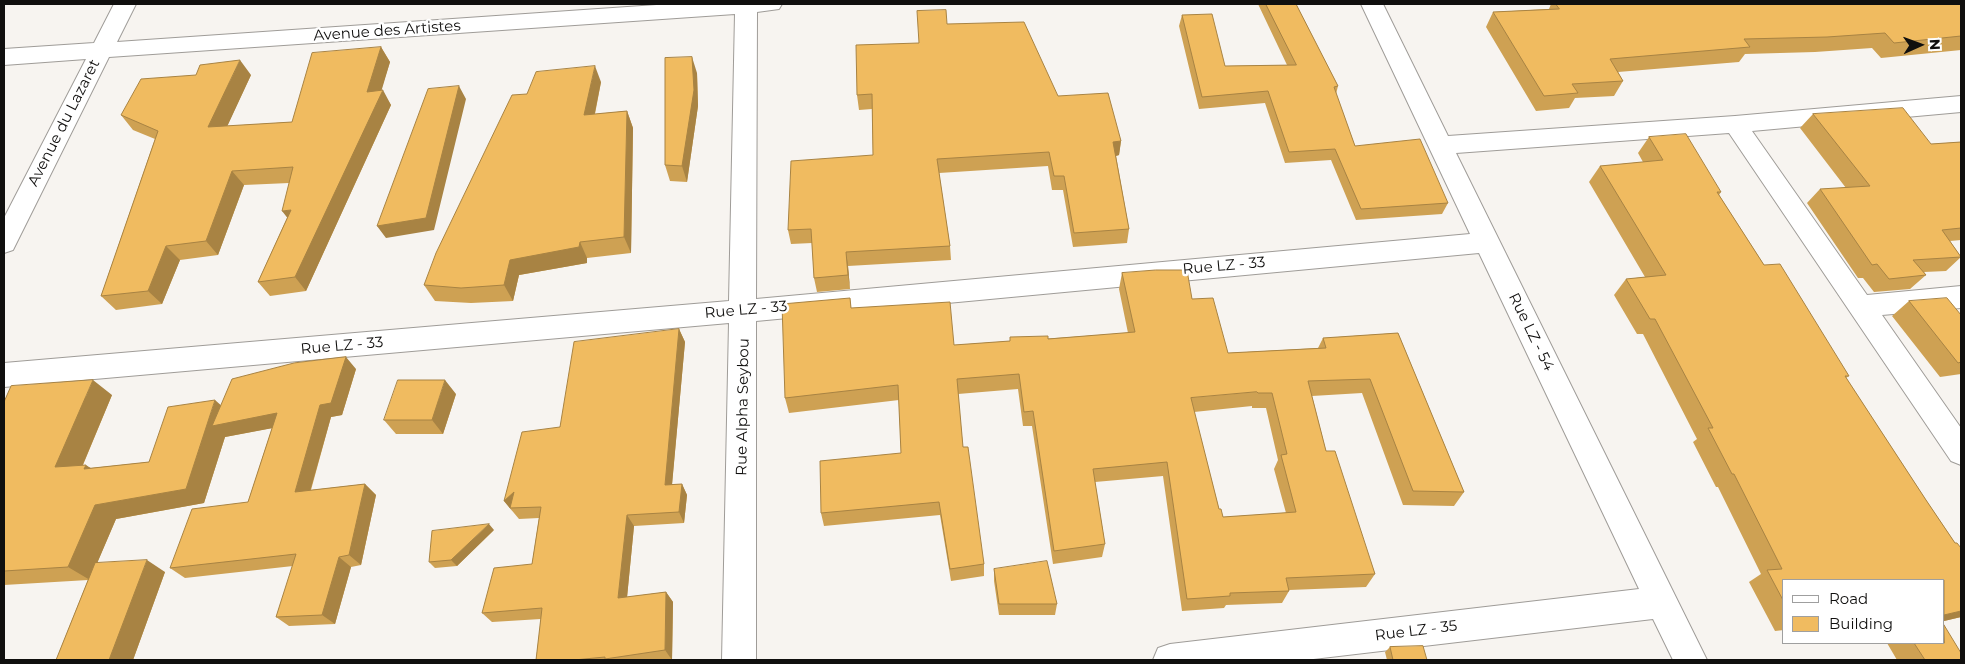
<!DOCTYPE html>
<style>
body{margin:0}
#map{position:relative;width:1965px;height:664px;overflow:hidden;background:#f7f4f0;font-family:Montserrat,sans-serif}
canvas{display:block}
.frame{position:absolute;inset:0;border:5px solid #100f0e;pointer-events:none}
.legend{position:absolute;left:1782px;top:579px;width:162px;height:65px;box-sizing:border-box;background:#fff;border:1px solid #9f9f9f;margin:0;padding:6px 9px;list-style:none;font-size:15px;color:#100f0e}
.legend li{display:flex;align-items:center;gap:10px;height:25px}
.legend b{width:25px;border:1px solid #9f9f9f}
.north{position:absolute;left:1895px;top:20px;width:50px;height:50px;-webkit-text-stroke:4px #fff;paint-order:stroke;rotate:88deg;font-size:14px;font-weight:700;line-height:20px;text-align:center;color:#100f0e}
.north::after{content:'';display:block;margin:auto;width:18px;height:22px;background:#100f0e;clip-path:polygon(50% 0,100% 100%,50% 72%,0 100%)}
</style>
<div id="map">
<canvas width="1965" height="664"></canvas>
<div class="frame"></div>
<ul class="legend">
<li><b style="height:6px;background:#fff"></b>Road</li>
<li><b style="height:14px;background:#f0bb60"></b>Building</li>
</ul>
<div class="north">N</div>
</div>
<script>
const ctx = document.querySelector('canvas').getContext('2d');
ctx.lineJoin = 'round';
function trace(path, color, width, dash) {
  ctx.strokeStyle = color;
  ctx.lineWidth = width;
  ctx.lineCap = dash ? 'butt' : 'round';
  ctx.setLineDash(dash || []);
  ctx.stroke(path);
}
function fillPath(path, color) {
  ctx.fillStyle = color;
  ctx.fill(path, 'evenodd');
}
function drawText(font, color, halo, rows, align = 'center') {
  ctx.font = font + ' Montserrat,sans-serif';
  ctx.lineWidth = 5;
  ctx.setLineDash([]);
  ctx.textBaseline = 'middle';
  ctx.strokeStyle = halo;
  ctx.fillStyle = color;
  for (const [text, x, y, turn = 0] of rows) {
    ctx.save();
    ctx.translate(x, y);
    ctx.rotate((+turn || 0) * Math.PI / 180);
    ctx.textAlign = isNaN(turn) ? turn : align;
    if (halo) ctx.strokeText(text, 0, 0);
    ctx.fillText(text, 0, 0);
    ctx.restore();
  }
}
const minor = new Path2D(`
 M114 4H136L117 42 671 4H782L779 9 757 12 756 299 1470 234 1361 4H1383L1448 136 1735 116 1961 96V112L1752 131 1867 295 1961 286V308L1882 315 1961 428V465L1951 461 1729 133 1456 153 1707 660H1673L1653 619 1305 660H1153L1158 648 1170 644 1639 589 1479 253 756 321V660H722L729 323 4 387V363L729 301 735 14 109 57 13 250 4 253V218L86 59 4 65V49L94 43Z`);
const wall = new Path2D(`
 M1258 4H1296L1338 86 1336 94 1355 146 1448 203 1442 214 1356 220 1331 160 1285 163 1265 103 1199 109 1179 26 1182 15 1225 66 1287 65Z
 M1551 4H1961V50L1881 58 1872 48 1815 52 1745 54 1739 62 1618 72 1623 81 1614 96 1575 98 1569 108 1536 111 1486 27 1493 12 1549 9Z
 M947 24 1058 96 1121 141 1119 155 1116 156 1129 229 1127 243 1073 247 1063 190H1052L1048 166 939 173 950 246 951 260 848 266 850 289 817 292 814 278 812 243 791 244 788 230 873 155 872 109 859 110 857 95 919 43Z
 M381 47 390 62 381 90 391 105 306 291 270 296 258 282 287 218 289 183 244 185 218 255 180 260 162 304 116 310 101 296 155 139 133 130 121 115 251 75 227 126 292 122Z
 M697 73 698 106 687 182 670 181 665 165Z
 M601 82 595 114 627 111 633 128 631 253 587 258V263L519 275 513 301 471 303 435 301 424 285 527 94Z
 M1813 114 1931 144 1961 142V240L1950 241 1961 257 1946 271 1924 272 1926 275 1910 289 1874 292 1863 278H1858L1807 203 1820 189 1846 188 1800 128Z
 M1649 137 1721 192 1719 195 1764 265 1849 376 1846 378 1926 500 1955 543 1961 548V617L1944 621 1784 580V630L1775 631 1749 582 1761 574 1718 487H1716L1693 442 1697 439 1643 334H1637L1614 295 1626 279 1645 277 1589 182 1600 166 1643 162 1638 153Z
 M1122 273 1192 299 1228 353 1318 348 1323 338 1398 333 1464 492 1454 506 1403 505 1362 393 1312 396 1326 451 1375 574 1366 587 1289 590V591L1282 603 1226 605 1224 608 1182 611 1163 476 1095 482 1105 544 1102 557 1053 564 1032 426H1023L1018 389 958 394 963 447 984 564V576L951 581 940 515 824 526 821 513 901 453 899 400 789 413 785 398 850 298 851 308 954 345 1128 333 1119 289ZM1252 406V408H1266L1278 460 1274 469 1286 513 1223 517 1219 509 1194 412Z
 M1909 301 1961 315V374L1940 377 1892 316Z
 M679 329 685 342 672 484H682L687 495 684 523 634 526 627 597 666 592 673 602 672 660H536L541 619 492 622 482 613 532 564 539 518 519 519 504 501 560 427Z
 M356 369 342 415 331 417 311 490 365 484 376 495 361 565 351 567 335 624 289 626 276 617 293 566 185 578 170 568 248 502 272 428 225 437 204 503 116 519 97 563 165 572 133 660H56L88 580 4 585V402L112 395 83 465 91 468 149 462 221 405Z
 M456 394 443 434H396L384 420Z
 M494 530 457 566 435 568 429 562Z
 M994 569 1057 604 1055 615H999L994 581Z
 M1887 643H1944L1961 660H1897Z
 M1390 647 1427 660H1387L1385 652Z`);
const shadedWall = new Path2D(`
 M381 47 390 62 379 99 383 90 391 105 306 291 295 277 367 92Z
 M692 57 697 73 698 106 687 182 682 166Z
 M240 60 251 75 220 142 208 127Z
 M595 66 601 82 591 132 584 115Z
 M459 86 466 99 434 230 386 238 377 226Z
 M627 111 633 128 631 253 624 237Z
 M1121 141 1119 155 1112 157 1113 142Z
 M232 171 244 185 218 255 206 241Z
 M291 210 293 225 282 211Z
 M580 242 587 258V263L519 275 513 301 504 285 510 260Z
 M166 246 180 260 162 304 148 291Z
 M846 252 848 266 850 289 848 275Z
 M679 329 685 342 671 496 665 485Z
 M346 357 356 369 342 415 331 417 307 502 295 492 320 405Z
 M93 380 112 395 76 481 55 467Z
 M445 380 456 394 443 434 432 420Z
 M215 400 232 415 277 413 289 425 225 437 204 503 116 519 90 580 68 567 95 505 186 489Z
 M86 465 107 479 84 469Z
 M365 484 376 495 361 565 349 555Z
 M682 484 687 495 684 523 679 512Z
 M514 492 510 508 513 512 504 501Z
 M627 515 634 526 626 608 618 598Z
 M489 524 494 530 457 566 451 560Z
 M339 557 351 567 335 624 322 615Z
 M147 560 165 572 133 660H109Z
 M666 592 673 602 672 660 665 650Z
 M1961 611V617L1944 621V615Z`);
const building = new Path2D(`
 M1266 4H1296L1338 86 1334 87 1355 146 1420 139 1448 203 1361 209 1335 149 1289 152 1268 91 1202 97 1182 15 1212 14 1225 66 1296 65Z
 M1556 4H1961V36L1894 43 1885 33 1827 37 1744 39 1750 47 1610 59 1623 81 1572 84 1578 93 1544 96 1493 12 1559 9Z
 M946 10 947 24 1024 22 1058 96 1108 93 1121 141 1113 142 1129 229 1074 233 1064 176H1054L1049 152 937 159 950 246 846 252 848 275 814 278 811 229 788 230 791 161 873 155 872 94 857 95 856 45 919 43 917 11Z
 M381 47 367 92 383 90 295 277 258 282 291 210 282 211 293 167 232 171 206 241 166 246 148 291 101 296 158 131 121 115 141 79 196 75 200 65 240 60 208 127 292 122 312 53Z
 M692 57 694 90 682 166 665 165V58Z
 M595 66 584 115 627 111 624 237 580 242 579 247 510 260 504 285 461 288 424 285 436 253 512 95 527 94 536 72Z
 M459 86 426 218 377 226 428 89Z
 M1903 108 1931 144 1961 142V228L1942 230 1961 257 1913 260 1926 275 1889 279 1877 264 1872 265 1820 189 1870 186 1813 114Z
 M1686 134 1721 192H1717L1764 265 1780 264 1849 376H1845L1926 500 1955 543H1957L1961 548V611L1944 615V580H1784V602L1767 570 1782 569 1734 474H1732L1708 428H1713L1655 319H1650L1626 279 1666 275 1600 166 1663 160 1649 137Z
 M1156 270H1187L1192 299 1213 298 1228 353 1326 348 1323 338 1398 333 1464 492 1413 491 1370 379 1308 381 1326 451H1335L1375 574 1286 578 1289 591 1230 593V596L1187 599 1167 462 1093 469 1105 544 1054 551 1033 411 1024 412 1019 374 957 379 963 447H968L984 564 950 569 939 502 821 513 820 461 901 453 898 385 785 398 782 304 850 298 851 308 950 302 954 345 1010 341V337L1048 336V339L1135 332 1122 273ZM1257 392 1258 393H1272L1287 454 1281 455 1296 512 1223 517 1221 509H1219L1191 398Z
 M1947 298 1961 315V362L1958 363 1909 301Z
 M679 329 665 485 682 484 679 512 627 515 618 598 666 592 665 650 605 659V657L574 660H536L542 608 482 613 494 568 532 564 541 507 510 508 514 492 504 501 522 432 560 427 574 342Z
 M346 357 331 403 320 405 295 492 365 484 349 555 339 557 322 615 276 617 296 554 170 568 192 509 248 502 277 413 212 426 232 379 294 363Z
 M93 380 55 467 86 465 84 469 149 462 168 407 215 400 186 489 95 505 68 567 4 571V402L11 386Z
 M398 380H445L432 420H384Z
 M489 524 451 560 429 562 432 531Z
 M147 560 109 660H56L95 563Z
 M1047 561 1057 604H999L994 569Z
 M1944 625 1961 653V660H1925L1914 643H1944Z
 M1423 646 1427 660H1393L1390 647Z`);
const streetNames = [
 ["Avenue des Artistes",387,31,-4],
 ["Avenue du Lazaret",64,123,-63],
 ["Rue LZ - 33",1224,266,-5],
 ["Rue LZ - 33",746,310,-5],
 ["Rue LZ - 54",1531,332,64],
 ["Rue LZ - 33",342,346,-5],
 ["Rue Alpha Seybou",743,407,-89],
 ["Rue LZ - 35",1416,631,-7]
];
trace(minor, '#9f9c98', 2);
fillPath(minor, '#fff');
fillPath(wall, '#cea153');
fillPath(shadedWall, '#a88343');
fillPath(building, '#f0bb60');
trace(building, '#a88343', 1);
drawText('15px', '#100f0e', '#fff', streetNames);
</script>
